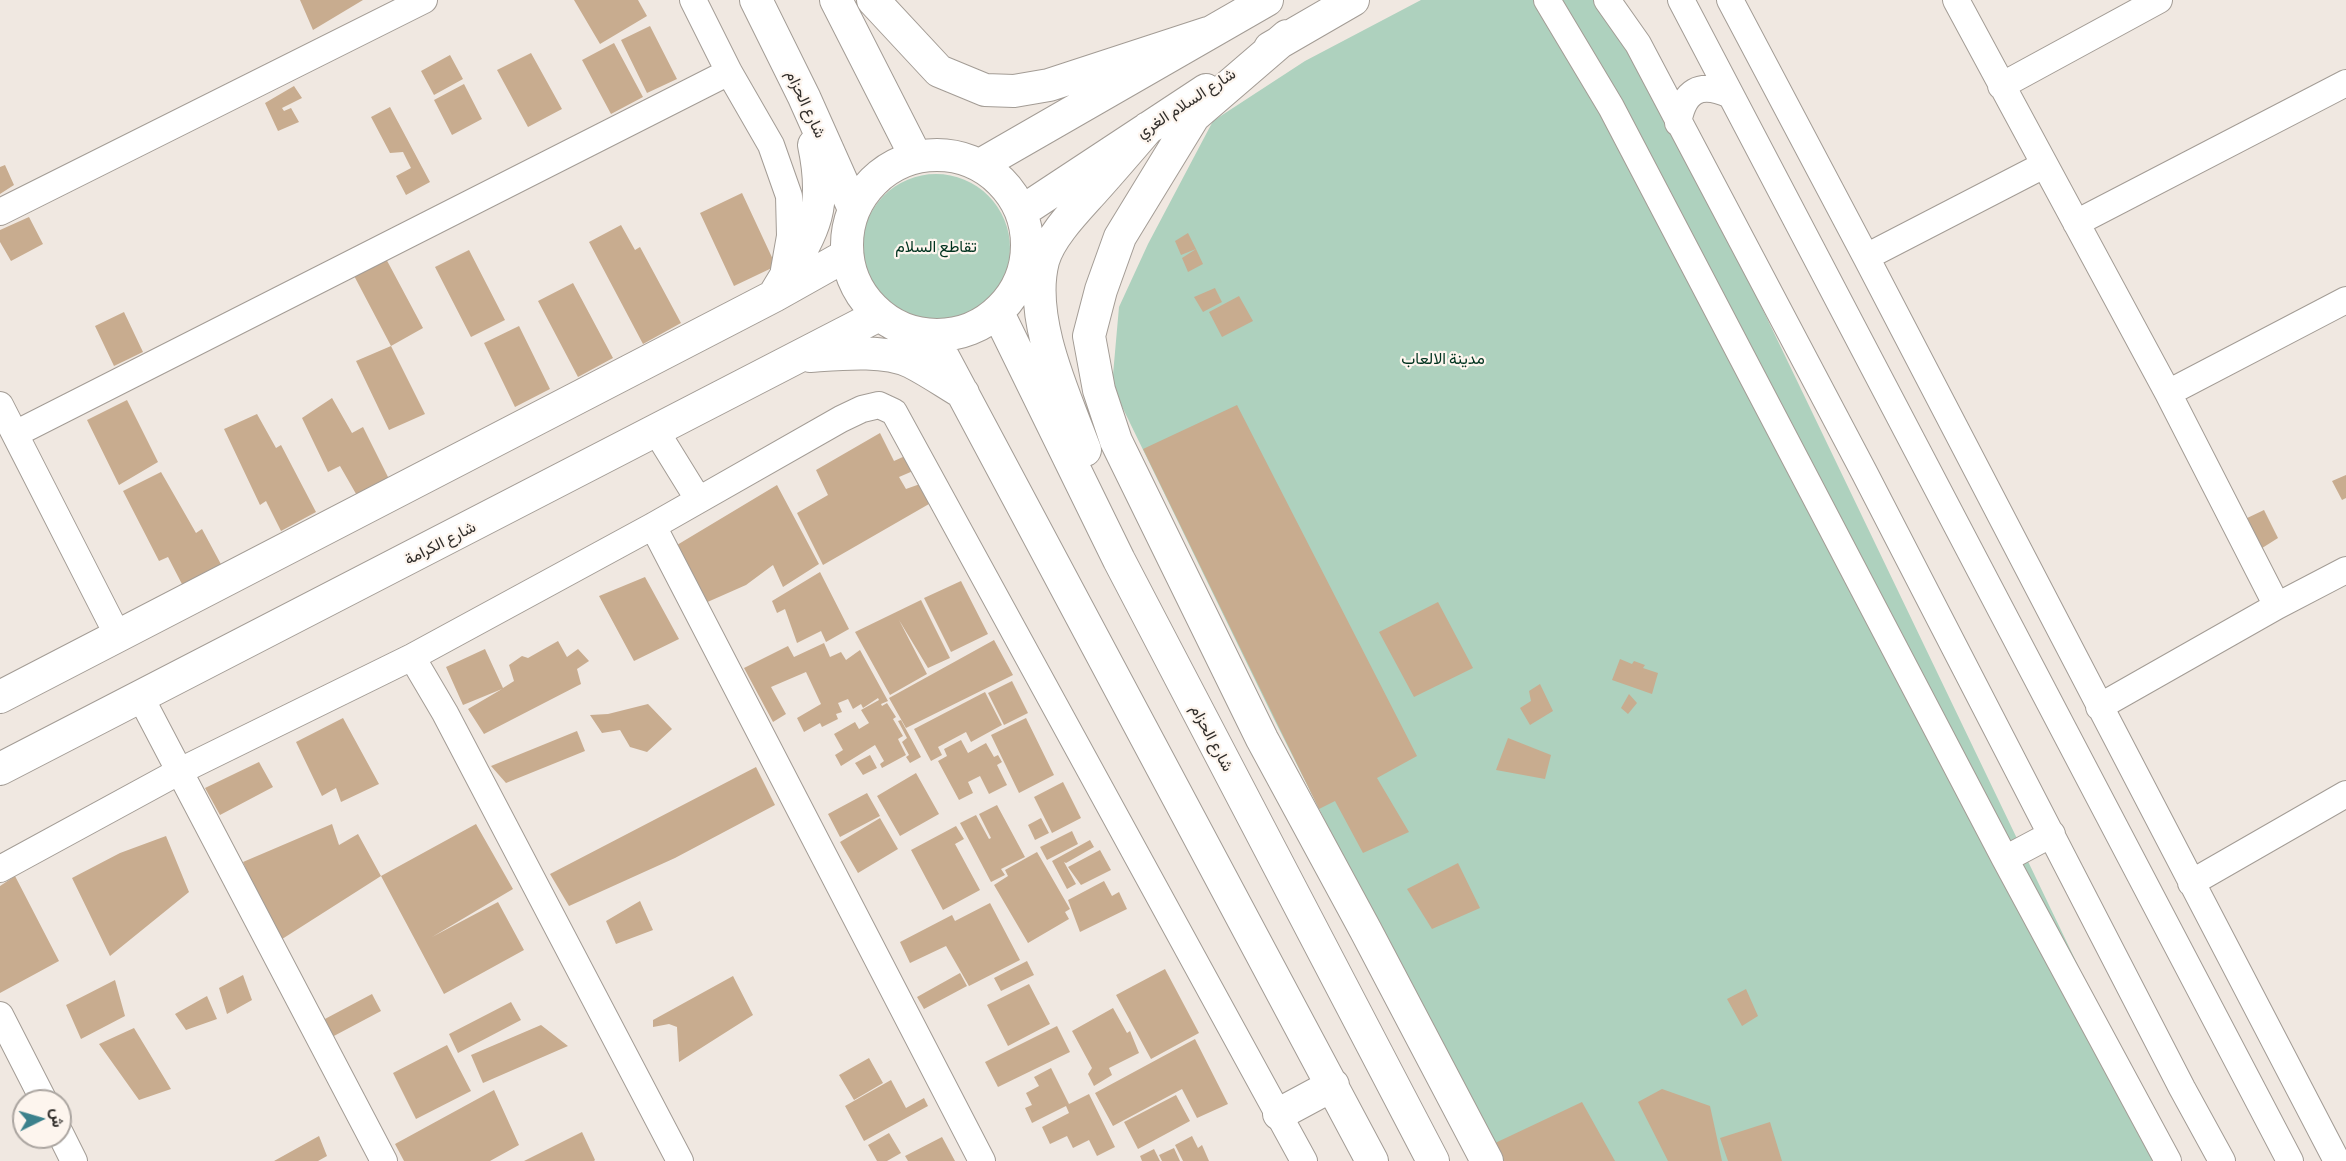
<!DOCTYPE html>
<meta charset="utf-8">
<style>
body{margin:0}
#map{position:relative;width:2346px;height:1161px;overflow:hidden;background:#f0e8e1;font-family:Commissioner,Vazirmatn,sans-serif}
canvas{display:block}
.north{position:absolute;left:12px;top:1089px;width:60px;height:60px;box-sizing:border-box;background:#fdf5ee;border:2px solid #aba5a0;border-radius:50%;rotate:85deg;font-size:16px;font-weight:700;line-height:24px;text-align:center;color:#312e2b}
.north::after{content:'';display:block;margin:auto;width:21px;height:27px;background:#3b818c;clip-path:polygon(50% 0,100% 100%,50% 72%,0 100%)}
</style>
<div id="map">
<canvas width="2346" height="1161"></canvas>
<div class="north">ش</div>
</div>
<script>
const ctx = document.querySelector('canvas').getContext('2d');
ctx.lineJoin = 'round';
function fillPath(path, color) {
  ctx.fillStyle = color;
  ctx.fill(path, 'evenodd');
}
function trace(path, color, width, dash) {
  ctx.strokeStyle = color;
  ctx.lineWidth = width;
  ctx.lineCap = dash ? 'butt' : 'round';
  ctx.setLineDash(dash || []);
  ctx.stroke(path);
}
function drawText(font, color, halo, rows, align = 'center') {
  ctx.font = font + ' Commissioner,Vazirmatn,sans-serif';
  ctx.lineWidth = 4.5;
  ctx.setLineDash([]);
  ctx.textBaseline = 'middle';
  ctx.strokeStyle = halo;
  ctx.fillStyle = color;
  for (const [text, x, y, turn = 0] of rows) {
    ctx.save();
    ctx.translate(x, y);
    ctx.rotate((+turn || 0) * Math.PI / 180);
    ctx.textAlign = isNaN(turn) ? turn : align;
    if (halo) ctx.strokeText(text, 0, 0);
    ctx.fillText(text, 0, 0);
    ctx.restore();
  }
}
const green = new Path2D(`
 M1421 0H1614L2172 1161H1502L1387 944 1274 719 1112 386 1119 307 1148 244 1213 121 1305 61Z
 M862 248a74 74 0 1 1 148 0a74 74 0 1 1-148 0Z`);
const building = new Path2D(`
 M300 0H363L313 30Z
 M574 0H638L647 16 600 44Z
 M650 26 677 79 647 93 621 40Z
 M614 43 643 97 611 114 582 60Z
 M531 53 562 109 528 127 497 70Z
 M450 55 463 79 434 95 421 71Z
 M464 84 482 119 452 135 434 100Z
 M294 86 302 98 282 108 284 111 291 108 299 122 278 131 265 103Z
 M390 107 430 182 406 195 396 176 411 168 403 152 390 153 371 117Z
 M5 165 14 185 0 194V167Z
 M742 193 776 266 734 286 700 213Z
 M29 217 43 244 11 261 0 242V230Z
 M621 225 635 250 640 247 681 323 643 344 589 242Z
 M1188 233 1196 249 1181 255 1175 241Z
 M1196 249 1203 264 1188 272 1182 258Z
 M469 250 505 320 471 337 435 267Z
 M384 255 423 328 391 346 351 270Z
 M573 283 613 358 578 377 538 301Z
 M1215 288 1222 302 1203 312 1194 297Z
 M1239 296 1253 321 1222 337 1209 312Z
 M124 312 143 352 114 366 95 326Z
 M519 326 550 389 515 407 484 343Z
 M391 346 425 414 389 430 356 361Z
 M332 398 352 433 363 427 390 481 359 499 340 466 328 472 302 418Z
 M127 400 158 462 119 485 87 420Z
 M1237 405 1417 756 1377 778 1409 832 1363 853 1335 801 1319 809 1143 449Z
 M257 414 276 448 281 445 316 512 281 531 266 501 260 505 224 429Z
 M880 433 894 461 905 456 913 471 899 477 906 489 920 484 929 504 823 565 797 513 828 495 816 470Z
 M161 472 196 533 202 529 223 568 184 588 168 557 159 561 123 491Z
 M2346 475V498L2342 500 2332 481Z
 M777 485 819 564 783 587 773 565 746 585 703 604 672 548Z
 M2264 510 2278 538 2259 550 2243 520Z
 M820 572 849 629 826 642 821 631 797 643 785 609 777 613 772 601Z
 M645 577 679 639 634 661 599 596Z
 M961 581 988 634 951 652 924 598Z
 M921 600 950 658 928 668 899 620 927 674 890 695 855 632Z
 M1438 602 1473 668 1414 697 1379 632Z
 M994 640 1013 675 906 728 889 698Z
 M558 641 567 657 578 649 589 661 577 669 581 684 484 734 468 709 502 689 463 705 446 667 485 649 503 688 514 681 509 665 522 656 528 658Z
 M824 643 830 657 841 652 846 660 860 650 888 701 881 704 882 706 887 703 896 717 893 719 903 736 898 739 906 755 882 768 880 764 884 761 875 745 841 766 835 755 843 750 834 734 855 722 859 729 869 723 861 710 879 700 878 698 863 708 861 704 853 709 848 699 838 703 842 712 836 714 838 719 822 727 820 723 804 732 797 718 821 704 806 672 771 687 786 714 773 722 744 668 788 646 794 657Z
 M1620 659 1632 664 1634 661 1645 665 1643 668 1658 673 1652 694 1612 680Z
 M1012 681 1028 713 1004 725 988 693Z
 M1540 684 1553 711 1530 725 1520 708 1531 701 1529 691Z
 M985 692 1002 725 971 742 966 732 938 747 942 755 931 761 914 729Z
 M1629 694 1637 703 1628 714 1621 708Z
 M648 704 672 729 647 752 630 747 620 730 602 733 590 715 608 714Z
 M343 718 379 784 341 802 336 788 322 796 296 742Z
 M1026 718 1054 775 1019 793 991 735Z
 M901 720 921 757 910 763 906 757 909 755 902 742 907 738 898 721Z
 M577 731 585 751 506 783 491 766Z
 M1508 738 1551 755 1545 779 1496 770Z
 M961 740 968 753 986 743 994 757 998 755 1002 762 997 765 1007 785 989 794 980 776 968 782 973 793 959 800 938 761 947 756 944 749Z
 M870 755 877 768 863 775 855 763Z
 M259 762 273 787 220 815 205 788Z
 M756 767 775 805 675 858 569 906 550 874Z
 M916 773 939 814 900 836 877 796Z
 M1063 782 1081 818 1052 833 1034 797Z
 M867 793 880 816 840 837 828 814Z
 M997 805 1025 857 1001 869 1005 875 991 882 960 823 976 815 989 839 991 838 979 814Z
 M880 818 898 849 858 873 840 842Z
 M1041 818 1049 833 1035 840 1028 825Z
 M332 824 339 845 358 834 381 876 279 941 243 862Z
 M476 824 513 889 432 937 498 902 524 950 444 994 381 876Z
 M956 826 964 839 955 844 980 890 943 910 911 850Z
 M1072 831 1078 844 1047 860 1040 847Z
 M166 836 189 892 110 956 72 878 120 853Z
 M1090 840 1094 847 1066 863 1064 862 1076 884 1067 889 1052 861Z
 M1100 850 1111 870 1081 885 1068 867Z
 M1037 852 1070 909 1065 912 1069 919 1028 943 994 885 1008 876 1005 870Z
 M1458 863 1480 908 1432 929 1407 889Z
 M15 876 59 961 0 993V886Z
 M1104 881 1112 896 1119 892 1127 909 1080 932 1068 900Z
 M640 901 653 930 616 944 606 921Z
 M990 903 1020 960 969 986 946 946 910 963 900 942 952 915 955 921Z
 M1027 961 1034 975 1001 991 994 978Z
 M1165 969 1199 1033 1151 1059 1116 995Z
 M960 973 967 986 924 1009 917 997Z
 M243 975 252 1000 227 1014 219 988Z
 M733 976 753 1015 679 1062 677 1027 669 1024 653 1027V1020Z
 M115 980 125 1016 81 1039 66 1005Z
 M1029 984 1050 1024 1008 1046 987 1005Z
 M1746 989 1758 1016 1742 1026 1727 999Z
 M372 994 381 1011 332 1037 323 1020Z
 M207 996 217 1019 186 1030 175 1014Z
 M511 1002 521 1020 458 1053 449 1034Z
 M1113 1008 1127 1033 1130 1031 1139 1053 1109 1068 1112 1075 1094 1086 1088 1074 1092 1068 1072 1031Z
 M541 1025 568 1046 483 1083 471 1055Z
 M1057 1026 1070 1052 998 1087 985 1062Z
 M134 1028 171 1089 139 1100 99 1044Z
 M1195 1039 1228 1104 1197 1118 1182 1089 1113 1126 1095 1093Z
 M447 1045 471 1091 416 1119 393 1073Z
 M869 1058 883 1083 854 1100 839 1075Z
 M1051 1068 1069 1104 1089 1094 1115 1147 1097 1156 1089 1140 1073 1148 1067 1136 1050 1144 1042 1127 1069 1113 1066 1106 1032 1123 1025 1108 1032 1105 1026 1093 1039 1086 1034 1077Z
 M891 1080 906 1108 924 1098 928 1106 864 1141 845 1106Z
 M1662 1089 1710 1106 1722 1161H1668L1638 1102Z
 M494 1090 519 1145 490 1161H404L395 1144Z
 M1176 1095 1190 1121 1138 1149 1124 1122Z
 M1582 1102 1615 1161H1502L1493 1144Z
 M1770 1122 1782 1161H1728L1720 1138Z
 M582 1132 595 1160 594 1161H524Z
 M889 1133 901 1153 887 1161H877L868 1145Z
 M319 1136 327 1156 318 1161H274Z
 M1192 1136 1198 1148 1202 1145 1209 1161H1183L1175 1145Z
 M942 1137 955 1161H908L905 1156Z
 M1174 1148 1180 1161H1162L1159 1155Z
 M1154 1149 1160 1161H1142L1140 1156Z`);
const minor = new Path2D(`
 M693 0 729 72 771 145 789 196 790 236 784 270
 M1547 0 1611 107 2005 859 2168 1161
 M1607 0 1638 44 1864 472 2182 1088 2222 1161
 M1681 0 2290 1161
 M1730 0 1866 257 2337 1161
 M1956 0 2168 393 2277 606
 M2001 86 2159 0
 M1678 123C1684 91 1699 81 1730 95
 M0 212 424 0
 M2076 223 2346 83
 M1866 257 2044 165
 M2168 393 2346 300
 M0 405 118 636
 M656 431 698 499
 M15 434 729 72
 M653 526 982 1161
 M412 657 445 713 680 1161
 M140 696 384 1161
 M2099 707 2277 606 2346 570
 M2005 859 2052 834
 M0 869 180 771 412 657 653 526 841 419 862 409 879 405 894 412 1304 1161
 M2191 883 2346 794
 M0 1015 44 1101
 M60 1133 74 1161`);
const major = new Path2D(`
 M756 0 804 97 854 209
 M836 0 916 157
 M873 0 939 71 985 90 1014 91 1049 85 1208 33
 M1287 36 1194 116 1120 237 1101 290 1089 336 1099 390 1116 441 1262 739 1366 931 1487 1161
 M1270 48 1353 0
 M847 245a90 90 0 1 1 180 0a90 90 0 1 1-180 0Z
 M980 165 1267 0
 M1021 212 1206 90
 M775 294C810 235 829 216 814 145
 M998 313 1119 560 1433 1161
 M932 336 1372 1161
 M810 356C839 354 884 349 911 362 929 371 946 383 963 393
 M1085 450C1065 396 1028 319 1043 261 1050 236 1077 209 1094 190 1112 170 1130 149 1148 128
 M0 697 774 296 847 255
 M0 769 879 315
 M1279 1114 1333 1085`);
const streetNames = [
 ["شارع السلام الغري",1186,103,-33],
 ["شارع الحزام",806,104,65],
 ["شارع الكرامة",440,543,-27],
 ["شارع الحزام",1212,738,62]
];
const parkNames = [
 ["تقاطع السلام",936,247],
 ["مدينة الالعاب",1443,359]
];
fillPath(green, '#aed1be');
fillPath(building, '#c8ac8f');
trace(minor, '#a39c95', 28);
trace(major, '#a39c95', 34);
trace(minor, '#fff', 26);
trace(major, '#fff', 32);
drawText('16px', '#312e2b', '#fdf5ee', streetNames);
drawText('16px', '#00331f', '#fdf5ee', parkNames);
</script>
